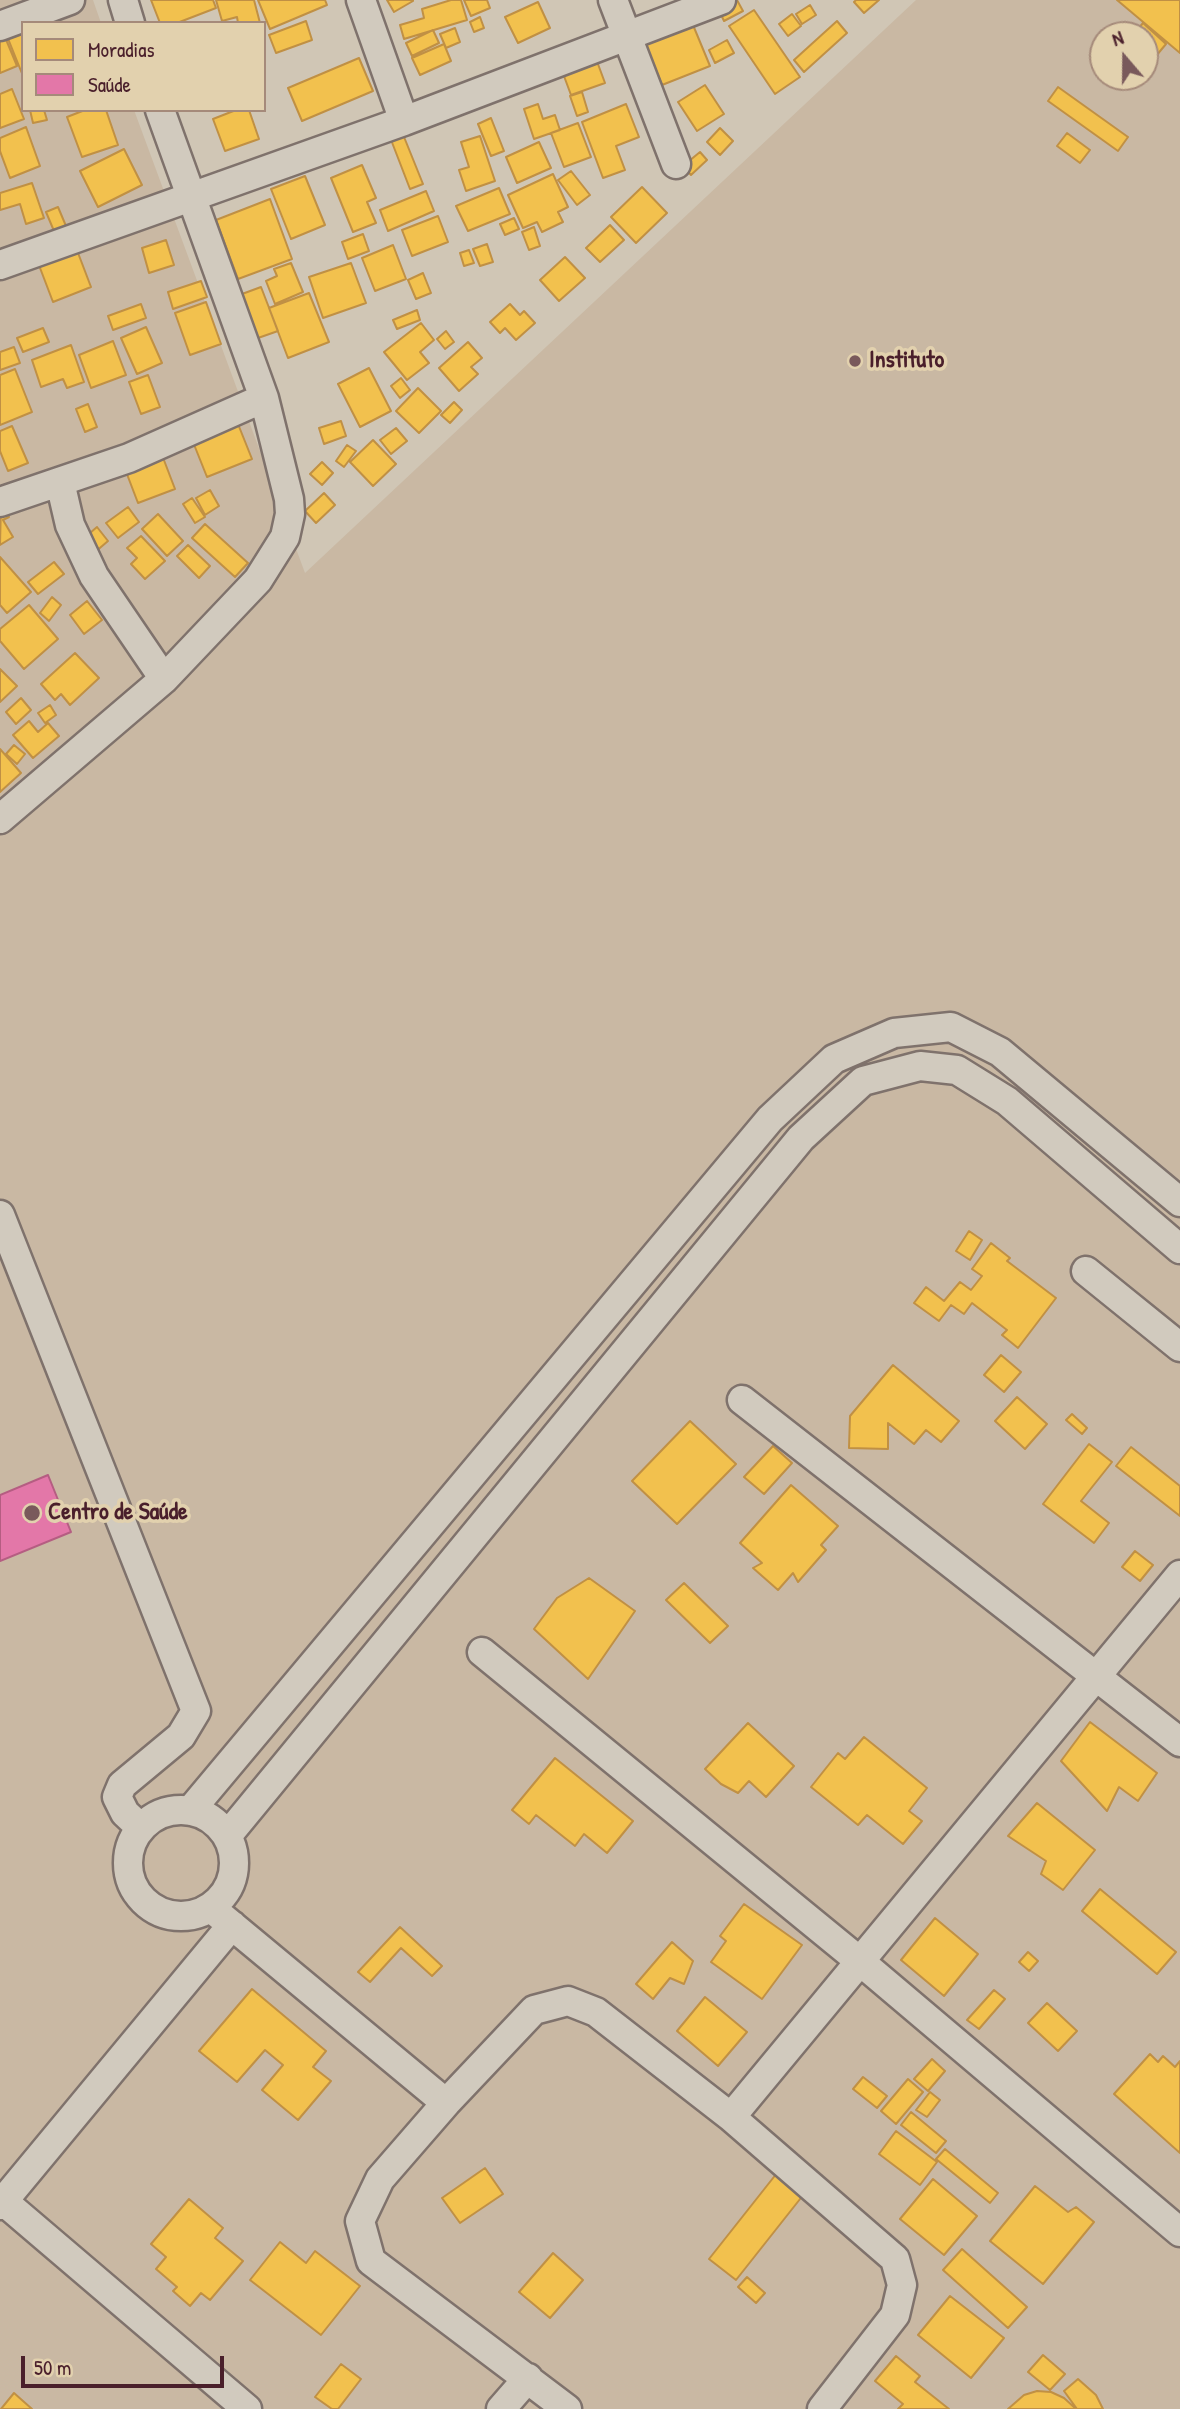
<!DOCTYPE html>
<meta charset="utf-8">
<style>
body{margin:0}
#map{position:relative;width:1180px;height:2409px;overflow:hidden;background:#d0c6b5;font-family:"Patrick Hand",sans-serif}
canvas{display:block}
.legend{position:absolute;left:21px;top:21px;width:245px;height:91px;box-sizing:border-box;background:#e2d1ae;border:2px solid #a58a7a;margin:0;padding:9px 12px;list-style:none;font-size:21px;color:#4a1f2b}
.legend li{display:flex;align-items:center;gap:14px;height:35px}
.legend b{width:35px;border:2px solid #a58a7a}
.north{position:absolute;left:1089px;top:21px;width:70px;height:70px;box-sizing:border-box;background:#e2d1ae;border:2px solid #a58a7a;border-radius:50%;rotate:340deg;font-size:19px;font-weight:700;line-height:28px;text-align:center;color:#4a1f2b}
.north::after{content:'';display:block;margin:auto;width:24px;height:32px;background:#79595b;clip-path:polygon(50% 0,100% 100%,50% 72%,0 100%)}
.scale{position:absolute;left:21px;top:2356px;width:203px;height:32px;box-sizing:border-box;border:4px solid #4a1f2b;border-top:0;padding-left:9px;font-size:21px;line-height:24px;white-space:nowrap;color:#4a1f2b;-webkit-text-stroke:5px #e2d1ae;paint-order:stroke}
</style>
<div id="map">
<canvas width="1180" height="2409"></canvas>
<ul class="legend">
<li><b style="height:19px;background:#f2c14e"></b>Moradias</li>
<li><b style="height:19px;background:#e377a8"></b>Saúde</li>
</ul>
<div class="north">N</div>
<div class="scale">50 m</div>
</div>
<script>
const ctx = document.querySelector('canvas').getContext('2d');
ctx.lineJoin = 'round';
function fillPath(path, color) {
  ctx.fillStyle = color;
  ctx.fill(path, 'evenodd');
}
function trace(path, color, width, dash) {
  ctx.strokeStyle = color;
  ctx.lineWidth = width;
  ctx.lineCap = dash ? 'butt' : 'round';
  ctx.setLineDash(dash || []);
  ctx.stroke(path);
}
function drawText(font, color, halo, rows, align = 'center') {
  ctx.font = font + ' "Patrick Hand",sans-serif';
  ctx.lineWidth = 7;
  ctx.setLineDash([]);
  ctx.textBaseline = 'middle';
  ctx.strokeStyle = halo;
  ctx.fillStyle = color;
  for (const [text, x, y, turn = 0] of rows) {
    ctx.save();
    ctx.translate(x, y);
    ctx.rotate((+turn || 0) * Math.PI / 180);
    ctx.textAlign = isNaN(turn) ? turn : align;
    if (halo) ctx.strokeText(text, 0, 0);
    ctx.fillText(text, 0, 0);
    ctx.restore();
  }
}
const green = new Path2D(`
 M0 0H93L101 23H23V110H134L305 573 916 0H1180V2409H0ZM1103 35H1145V77H1103Z`);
const homes = new Path2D(`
 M151 0H213L216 8 177 23H160Z
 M216 0H254L260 23H238L237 17 222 21Z
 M258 0H325L327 5 270 29Z
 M387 0H413V1L394 12Z
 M451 0H461L467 20 404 39 400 25 424 18 422 9Z
 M464 0H487L490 8 471 16Z
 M734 0H737L743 11 724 21 718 8Z
 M856 0H879L864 13 854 2Z
 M1117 0H1180V53Z
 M538 2 550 28 518 43 505 17Z
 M810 5 816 15 802 24 796 14Z
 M754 10 800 77 775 94 729 26Z
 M792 14 801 26 788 36 779 24Z
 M480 17 484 28 474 32 470 22Z
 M306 21 312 40 276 53 269 35Z
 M837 21 847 33 804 72 794 60Z
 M1143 23 1166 44 1156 56 1145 46V35H1133Z
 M23 24V76L5 31Z
 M693 25 710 66 662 85 645 44Z
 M455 28 460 42 446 48 440 34Z
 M433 30 439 43 412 56 406 43Z
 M5 37 17 66 0 73V39Z
 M727 40 734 53 715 63 709 50Z
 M444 44 451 61 420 75 412 58Z
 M595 56 605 83 571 95 561 68Z
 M359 58 373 91 302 121 288 88Z
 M705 85 724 114 697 131 678 102Z
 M1058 87 1128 137 1118 151 1048 101Z
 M12 89 24 119 0 128V94Z
 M582 92 588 112 577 116 570 96Z
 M538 104 543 119 555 115 560 130 534 139 524 109Z
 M626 104 639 137 616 146 625 170 603 178 582 122Z
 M30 110H44L47 120 33 123Z
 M85 110H106L118 145 82 157 67 117Z
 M236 110H249L259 139 225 151 213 119Z
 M491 118 504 151 491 156 478 124Z
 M578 123 591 157 564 167 551 133Z
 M26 127 40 166 10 178 0 151V138Z
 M400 127 423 184 410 189 388 132Z
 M720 128 733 141 720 155 707 142Z
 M1067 133 1090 150 1080 163 1057 146Z
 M480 136 495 181 466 191 459 170 469 167 461 142Z
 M539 142 551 168 517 183 506 157Z
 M124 149 142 185 98 207 80 171Z
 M700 152 707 160 691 175 683 166Z
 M362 165 376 198 367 202 376 223 353 232 331 178Z
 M571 171 590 195 577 205 558 180Z
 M553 174 568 207 558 212 563 222 542 232 537 222 523 228 508 195Z
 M305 176 325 225 291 239 271 189Z
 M32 183 44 218 26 224 20 204 0 210V193Z
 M642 187 667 213 636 243 611 217Z
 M499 188 510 214 468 231 456 206Z
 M426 191 434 211 388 231 380 210Z
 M270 199 292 259 238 279 216 220Z
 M58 207 66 226 54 231 46 212Z
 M438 216 448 242 412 256 402 230Z
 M514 218 519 229 505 235 500 224Z
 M610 225 624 240 600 262 586 248Z
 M534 227 540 246 529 250 522 232Z
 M363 234 369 251 348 259 342 242Z
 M166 240 174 265 149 273 142 248Z
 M487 244 493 262 480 266 473 249Z
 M75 245 91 287 53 302 37 260Z
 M393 245 406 279 375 291 362 258Z
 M469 250 474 263 464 266 460 253Z
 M565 257 585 278 559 301 540 280Z
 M291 263 303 292 275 304 266 281 277 276 274 269Z
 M351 263 366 303 323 318 309 277Z
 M423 273 431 293 416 299 408 280Z
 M201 281 207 297 173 309 168 292Z
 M261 287 278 331 258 338 242 294Z
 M309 293 329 342 288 358 269 308Z
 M206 302 221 344 190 355 175 313Z
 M141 304 146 318 113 330 108 316Z
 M510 304 520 315 524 311 535 323 516 340 505 328 500 333 490 322Z
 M417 310 420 320 397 329 393 320Z
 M421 323 434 340 420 352 429 363 407 380 384 352Z
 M146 327 162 363 137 374 121 338Z
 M43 328 49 342 23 352 17 338Z
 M446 331 454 342 445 349 437 339Z
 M113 341 126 375 91 388 79 355Z
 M468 342 482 358 471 367 478 374 459 391 439 368Z
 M71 345 84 382 67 388 63 379 41 387 32 360Z
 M14 347 20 363 0 370V352Z
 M369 368 391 411 360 427 338 384Z
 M15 369 32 412 0 425V375Z
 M148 375 160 407 141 414 129 382Z
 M401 378 410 390 400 398 391 386Z
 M418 388 441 411 419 433 396 411Z
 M454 402 462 410 450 423 441 415Z
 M88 404 97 427 85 432 76 409Z
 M341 421 346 436 324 444 319 428Z
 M238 424 252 459 207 477 193 442Z
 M12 426 28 463 8 471 0 451V431Z
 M396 428 407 441 391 454 380 440Z
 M373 440 396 464 373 486 350 462Z
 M347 445 356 451 344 467 336 461Z
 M162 455 175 489 138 503 125 469Z
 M322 462 333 473 322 485 310 474Z
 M210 490 219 506 205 515 196 498Z
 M324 493 335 505 316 523 305 511Z
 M192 498 205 517 195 523 183 504Z
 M1 503 9 517 3 520 13 537 0 545Z
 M128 507 139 522 118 538 106 523Z
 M158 514 183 541 167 556 142 529Z
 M205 524 248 563 235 577 192 538Z
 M97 527 108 541 94 553 83 539Z
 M141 536 165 561 145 579 131 564 137 558 127 548Z
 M188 545 210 566 199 578 177 556Z
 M0 557 31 592 7 613 0 605Z
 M54 562 64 574 38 594 28 582Z
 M52 597 61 605 49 621 40 613Z
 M87 601 102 620 84 634 70 615Z
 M29 605 58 639 24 669 0 641V629Z
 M75 653 99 678 70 705 61 694 55 700 41 684Z
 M0 669 17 686 0 702Z
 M21 698 31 710 16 724 6 712Z
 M50 705 56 715 45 723 38 713Z
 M29 721 38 732 48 723 59 736 33 758 13 735Z
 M14 745 25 754 17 764 6 754Z
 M0 749 21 773 0 792Z
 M969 1231 982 1240 970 1260 956 1251Z
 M991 1243 1010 1258 1007 1261 1056 1298 1018 1348 1002 1335 1007 1330 972 1303 964 1314 951 1305 939 1321 914 1303 926 1287 944 1301 960 1282 971 1290 982 1276 972 1269Z
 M1001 1355 1021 1372 1004 1392 984 1375Z
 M893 1365 959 1421 941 1442 926 1430 914 1444 888 1423V1449L849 1448 850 1416Z
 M1017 1397 1047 1424 1025 1449 995 1421Z
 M1072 1414 1087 1428 1082 1434 1066 1420Z
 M690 1421 736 1464 677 1524 632 1481Z
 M1089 1444 1112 1462 1081 1501 1109 1523 1094 1543 1043 1504Z
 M773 1446 792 1463 764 1494 744 1477Z
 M1131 1447 1180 1486V1516L1116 1466Z
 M791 1485 838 1526 821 1545 826 1550 798 1582 793 1573 778 1590 753 1568 762 1563 740 1543Z
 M1135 1551 1153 1565 1140 1581 1122 1567Z
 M589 1578 635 1611 588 1679 534 1629 557 1598Z
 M684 1583 728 1626 710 1643 666 1600Z
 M1090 1722 1157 1773 1138 1801 1119 1787 1107 1811 1061 1761Z
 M748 1723 794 1766 766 1797 749 1781 738 1793 721 1784 705 1769Z
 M864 1737 927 1788 909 1811 922 1821 903 1844 867 1815 858 1825 811 1787 838 1753 845 1759Z
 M555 1758 633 1821 607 1853 584 1834 575 1846 536 1815 529 1824 512 1810Z
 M1037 1803 1095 1850 1063 1890 1041 1874 1046 1861 1008 1836Z
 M1100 1889 1176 1952 1157 1974 1082 1911Z
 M744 1904 802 1945 762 1999 711 1962 726 1941 720 1936Z
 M935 1918 978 1954 944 1996 901 1960Z
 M400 1927 442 1966 432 1976 401 1948 370 1982 358 1972Z
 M672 1942 693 1961 684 1984 670 1978 653 1999 636 1984Z
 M1028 1952 1038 1961 1029 1971 1019 1962Z
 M252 1989 326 2051 313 2067 331 2081 298 2120 262 2090 283 2065 265 2050 237 2082 199 2051Z
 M994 1990 1005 1999 979 2029 967 2020Z
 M705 1997 747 2032 718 2066 677 2031Z
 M1047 2003 1077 2031 1058 2051 1028 2023Z
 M1150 2054 1158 2062 1163 2056 1175 2067 1180 2061V2153L1114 2094Z
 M932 2059 945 2071 928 2091 914 2079Z
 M863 2077 887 2096 877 2108 853 2089Z
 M908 2079 923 2092 896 2124 881 2111Z
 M930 2092 940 2100 927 2117 916 2110Z
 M911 2112 946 2141 936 2153 901 2125Z
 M896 2131 937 2162 920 2185 879 2154Z
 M945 2149 998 2193 990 2203 936 2159Z
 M485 2168 503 2194 460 2223 442 2198Z
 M777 2173 804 2194 736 2280 709 2259Z
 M933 2179 977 2216 944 2255 900 2219Z
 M1035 2186 1068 2212 1076 2207 1094 2222 1043 2284 990 2241Z
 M189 2199 223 2228 215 2238 243 2261 210 2300 201 2293 190 2306 173 2291 177 2287 156 2269 166 2257 151 2244Z
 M280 2242 306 2263 315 2251 360 2286 321 2335 250 2280Z
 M962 2249 1027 2307 1008 2328 943 2270Z
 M553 2253 583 2280 550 2318 519 2292Z
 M747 2277 765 2293 756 2303 738 2287Z
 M950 2296 1004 2338 971 2378 918 2335Z
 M1043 2355 1065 2374 1050 2390 1028 2372Z
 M896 2356 920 2376 915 2382 949 2409H898L903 2404 875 2381Z
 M341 2364 361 2379 338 2409H332L315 2397Z
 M1078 2379 1096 2395 1103 2409H1077L1064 2391Z
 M1037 2391 1051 2392 1064 2398 1076 2409H1008L1024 2395Z
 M14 2393 32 2409H1Z`);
const health = new Path2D(`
 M48 1475 71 1532 0 1561V1495Z`);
const minor = new Path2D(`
 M123 0 130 23
 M361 0 404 121
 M613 0 676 164
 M0 26 70 0
 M0 265 404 121 721 0
 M60 482 70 525 94 576 164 679
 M0 502 129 458 264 398
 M0 819 164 679 258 580 285 537 290 514 289 499 264 398 160 110
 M0 1215 196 1711 181 1736 122 1785 117 1797 125 1813 141 1828
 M1086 1271 1180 1347
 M742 1400 1180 1742
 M482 1652 862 1963 1180 2232
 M128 1863a53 53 0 1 1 106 0a53 53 0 1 1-106 0Z
 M190 1811 770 1119 834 1059 894 1033 951 1027 1000 1052 1180 1202
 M227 1836 801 1138 863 1081 920 1066 957 1070 1007 1101 1180 1249
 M211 1908 446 2103 380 2179 360 2221 371 2261 567 2409
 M446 2103 534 2010 568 2001 596 2012 731 2117 895 2259 902 2285 895 2315 822 2409
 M731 2117 1180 1575
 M3 2201 247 2409
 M0 2205 232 1925
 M501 2409 528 2378`);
const markers = [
 [855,361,7,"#79595b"],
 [32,1513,9,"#79595b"]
];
const poiNames = [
 ["Instituto",869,361],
 ["Centro de Saúde",48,1513]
];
fillPath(green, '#c9b8a3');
fillPath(homes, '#f2c14e');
trace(homes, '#c09044', 2);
fillPath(health, '#e377a8');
trace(health, '#b55d82', 2);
trace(minor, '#7f726c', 33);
trace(minor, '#d1cabe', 28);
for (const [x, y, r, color] of markers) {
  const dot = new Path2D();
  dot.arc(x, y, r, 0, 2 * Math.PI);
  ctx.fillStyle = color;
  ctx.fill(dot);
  trace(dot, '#e2d1ae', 2.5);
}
drawText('bold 24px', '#4a1f2b', '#e2d1ae', poiNames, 'left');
</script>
